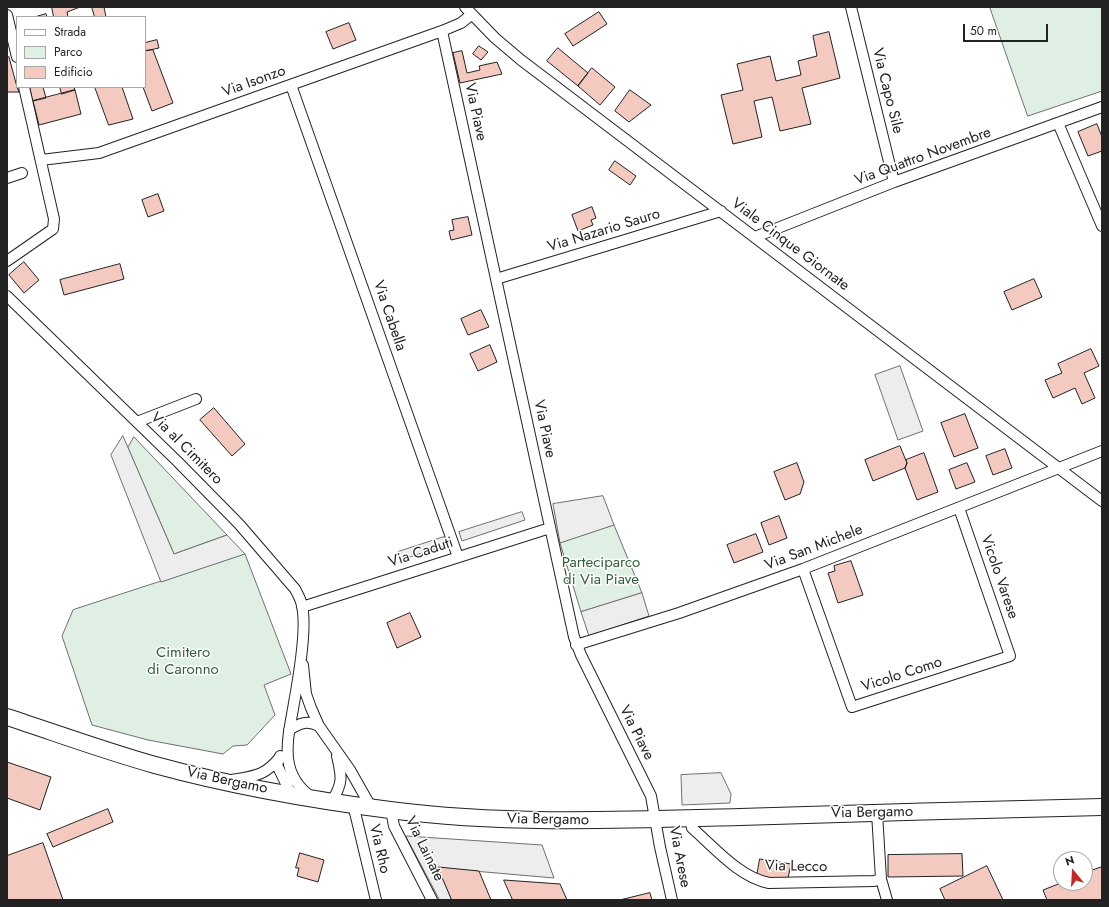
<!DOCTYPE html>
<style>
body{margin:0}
#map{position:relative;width:1109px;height:907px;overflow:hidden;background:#fff;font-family:Jost,sans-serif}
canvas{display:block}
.frame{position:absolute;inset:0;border:8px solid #222;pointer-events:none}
.legend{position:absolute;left:16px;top:16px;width:130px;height:72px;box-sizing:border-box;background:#fff;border:1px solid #a7a7a7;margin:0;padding:5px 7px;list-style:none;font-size:12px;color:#222}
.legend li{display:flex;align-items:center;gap:8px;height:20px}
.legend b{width:20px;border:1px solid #a7a7a7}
.north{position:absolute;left:1053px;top:851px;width:40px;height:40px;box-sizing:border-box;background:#fff;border:1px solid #a7a7a7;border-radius:50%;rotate:342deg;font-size:11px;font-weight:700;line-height:16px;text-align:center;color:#222}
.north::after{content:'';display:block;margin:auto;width:14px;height:18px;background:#c62828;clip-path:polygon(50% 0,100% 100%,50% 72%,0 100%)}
.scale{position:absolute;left:963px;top:24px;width:85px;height:18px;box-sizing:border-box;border:2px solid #222;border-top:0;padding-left:5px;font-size:12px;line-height:14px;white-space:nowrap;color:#222;-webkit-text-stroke:3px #fff;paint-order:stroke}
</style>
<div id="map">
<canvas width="1109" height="907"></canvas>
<div class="frame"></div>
<ul class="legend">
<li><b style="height:5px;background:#fff"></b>Strada</li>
<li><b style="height:11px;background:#e0efe3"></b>Parco</li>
<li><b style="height:11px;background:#f3c9c0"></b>Edificio</li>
</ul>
<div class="north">N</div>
<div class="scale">50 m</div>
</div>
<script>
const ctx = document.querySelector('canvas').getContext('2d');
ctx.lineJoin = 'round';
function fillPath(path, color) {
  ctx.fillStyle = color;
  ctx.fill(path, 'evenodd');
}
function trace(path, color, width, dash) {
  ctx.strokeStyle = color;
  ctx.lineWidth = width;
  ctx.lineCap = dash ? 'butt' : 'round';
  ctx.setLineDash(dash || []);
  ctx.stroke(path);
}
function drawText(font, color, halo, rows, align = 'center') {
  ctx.font = font + ' Jost,sans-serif';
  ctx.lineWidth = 3;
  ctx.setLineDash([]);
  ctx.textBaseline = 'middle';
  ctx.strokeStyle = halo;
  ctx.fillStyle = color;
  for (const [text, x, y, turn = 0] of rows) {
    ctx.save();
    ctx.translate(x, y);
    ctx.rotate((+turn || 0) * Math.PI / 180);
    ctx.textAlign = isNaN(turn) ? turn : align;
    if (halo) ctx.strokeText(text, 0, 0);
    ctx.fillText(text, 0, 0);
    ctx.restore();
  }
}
const green = new Path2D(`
 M990 7H1102V91L1028 116Z
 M134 437 227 535 174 554 128 448Z
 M614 525 642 593 581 612 560 543Z
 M245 554 291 674 264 685 275 715 247 745 233 746 223 754 148 740 92 725 62 636 73 610Z`);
const parking = new Path2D(`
 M900 366 923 431 898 440 875 375Z
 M123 436 174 554 227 535 245 554 161 582 111 455Z
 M603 496 614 525 560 543 553 504Z
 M522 512 525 520 462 541 459 532Z
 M444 537 447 545 400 560 398 552Z
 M642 593 649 616 589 636 581 612Z
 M721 773 731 794 730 803 682 805 681 775Z
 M406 836 542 845 554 878 439 868 452 900H440Z`);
const building = new Path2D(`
 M52 7H80L67 12 68 17H54Z
 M92 7H104L106 17H95Z
 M599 12 607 24 573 46 565 34Z
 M46 14 47 17H35Z
 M349 23 356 40 333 49 326 32Z
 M829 32 840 78 802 88 811 124 780 131 772 97 754 101 762 137 733 144 721 95 743 90 737 64 770 56 776 81 801 75 798 61 817 56 813 36Z
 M157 40 159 48 145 51V43Z
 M479 46 488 52 481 60 473 54Z
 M558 48 588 73 578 86 547 61Z
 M153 50 173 103 152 111 143 87H145V51Z
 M462 51 467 73 480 70 479 66 497 62 502 74 460 83 453 53Z
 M9 57 17 87 19 92H7V58Z
 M592 68 615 87 600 105 578 86Z
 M30 87H43L46 98 33 101Z
 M60 87H74L75 90 62 94Z
 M95 87H122L133 119 109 125Z
 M75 90 81 114 39 125 33 101Z
 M630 90 651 105 629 122 615 111Z
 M1097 124 1102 137V151L1088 156 1078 132Z
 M615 161 636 176 630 185 609 170Z
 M158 194 164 211 148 217 142 200Z
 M592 207 596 218 591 220 593 225 578 231 572 215Z
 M468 217 472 235 451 240 449 231 454 230 452 220Z
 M24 262 39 280 24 293 9 275Z
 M120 264 124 279 64 295 60 280Z
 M1034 279 1042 297 1012 310 1004 292Z
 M481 310 489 327 468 335 461 319Z
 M490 345 497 362 478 371 470 354Z
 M1091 349 1099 366 1084 373 1095 398 1082 404 1075 388 1053 398 1045 380 1062 373 1058 364Z
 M214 408 245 444 232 456 200 420Z
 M965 414 978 448 954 457 941 423Z
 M900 446 907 463 905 468 873 481 865 460Z
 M1005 449 1012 468 993 475 986 456Z
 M924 453 938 492 917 500 905 468 907 463 906 460Z
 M797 463 804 482 800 494 785 500 774 472Z
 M967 463 975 482 956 489 949 470Z
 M779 516 787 538 769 545 761 523Z
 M756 534 763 552 734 563 727 545Z
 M851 561 863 595 838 603 828 573 835 571 834 566Z
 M410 613 421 637 397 648 387 623Z
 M7 762 51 777 40 810 7 798Z
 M108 809 113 822 53 847 47 834Z
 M43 843 63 900H7V856Z
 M300 853 324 860 318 882 297 876 299 868H296Z
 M962 854 963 876 888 877V855Z
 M760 859 791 864 788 878H771L757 876Z
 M987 866 1003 900H945L940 889Z
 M438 867 479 871 491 900H452Z
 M1102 867V900H1047L1043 890 1061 883H1085V873Z
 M504 880 560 884 567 900H513Z
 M650 893 652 900H620Z`);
const minor = new Path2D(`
 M465 7 495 38 521 60 1102 501
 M851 7 894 182
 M7 15 17 57
 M442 31 574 637 581 655 651 796 660 847 672 900
 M291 85 458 557
 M1058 123 1102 226
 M41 160 99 153 442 31 461 23 471 15
 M7 178 22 173
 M755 237 894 182 1102 107
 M7 261 53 229 54 219 24 87
 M496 279 721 211
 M7 296 178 462 239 524 295 589C298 595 301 599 302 606 307 627 298 681 294 703 288 739 277 774 313 798
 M137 422 196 399
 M803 569 852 707 1010 656 959 508
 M302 607 550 528
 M576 645 679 613 803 569 1102 451
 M303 665 306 694 311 708 319 726 350 770 371 807
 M289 730C300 723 307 720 319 726
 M280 756 277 765 291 794
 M232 780C255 776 265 776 280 757
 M332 801C343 783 342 777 337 756
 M353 804 376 900
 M391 810 394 826 432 900
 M877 813 881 879 887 900
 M690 818 692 828C715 848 739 877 769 883L874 881 881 879`);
const primary = new Path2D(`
 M7 717C56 733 105 751 155 765 232 786 312 800 390 810 506 825 624 820 740 817 861 813 981 810 1102 807`);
const streetNames = [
 ["Via Isonzo",254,82,-20],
 ["Via Capo Sile",887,91,76],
 ["Via Piave",475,112,78],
 ["Via Quattro Novembre",923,157,-20],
 ["Via Nazario Sauro",604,231,-17],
 ["Viale Cinque Giornate",790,245,37],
 ["Via Cabella",389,316,71],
 ["Via Piave",544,429,78],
 ["Via al Cimitero",186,449,45],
 ["Via San Michele",814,548,-21],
 ["Via Caduti",421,553,-18],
 ["Vicolo Varese",999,577,71],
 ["Vicolo Como",902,675,-18],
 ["Via Piave",636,733,63],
 ["Via Bergamo",227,781,12],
 ["Via Bergamo",872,813,-1],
 ["Via Bergamo",548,820,1],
 ["Via Rho",379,849,77],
 ["Via Lainate",424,849,64],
 ["Via Arese",679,857,79],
 ["Via Lecco",796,867,1]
];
const parkNames = [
 ["Parteciparco",601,563],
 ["di Via Piave",601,580],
 ["Cimitero",183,653],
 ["di Caronno",183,670]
];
fillPath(green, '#e0efe3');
trace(green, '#6f6f6f', 1);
fillPath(parking, '#ededed');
trace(parking, '#6f6f6f', 1);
fillPath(building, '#f3c9c0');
trace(building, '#222', 1);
trace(minor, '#222', 12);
trace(primary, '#222', 18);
trace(minor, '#fff', 10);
trace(primary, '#fff', 16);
drawText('15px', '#222', '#fff', streetNames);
drawText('15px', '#2f5e38', '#fff', parkNames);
</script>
